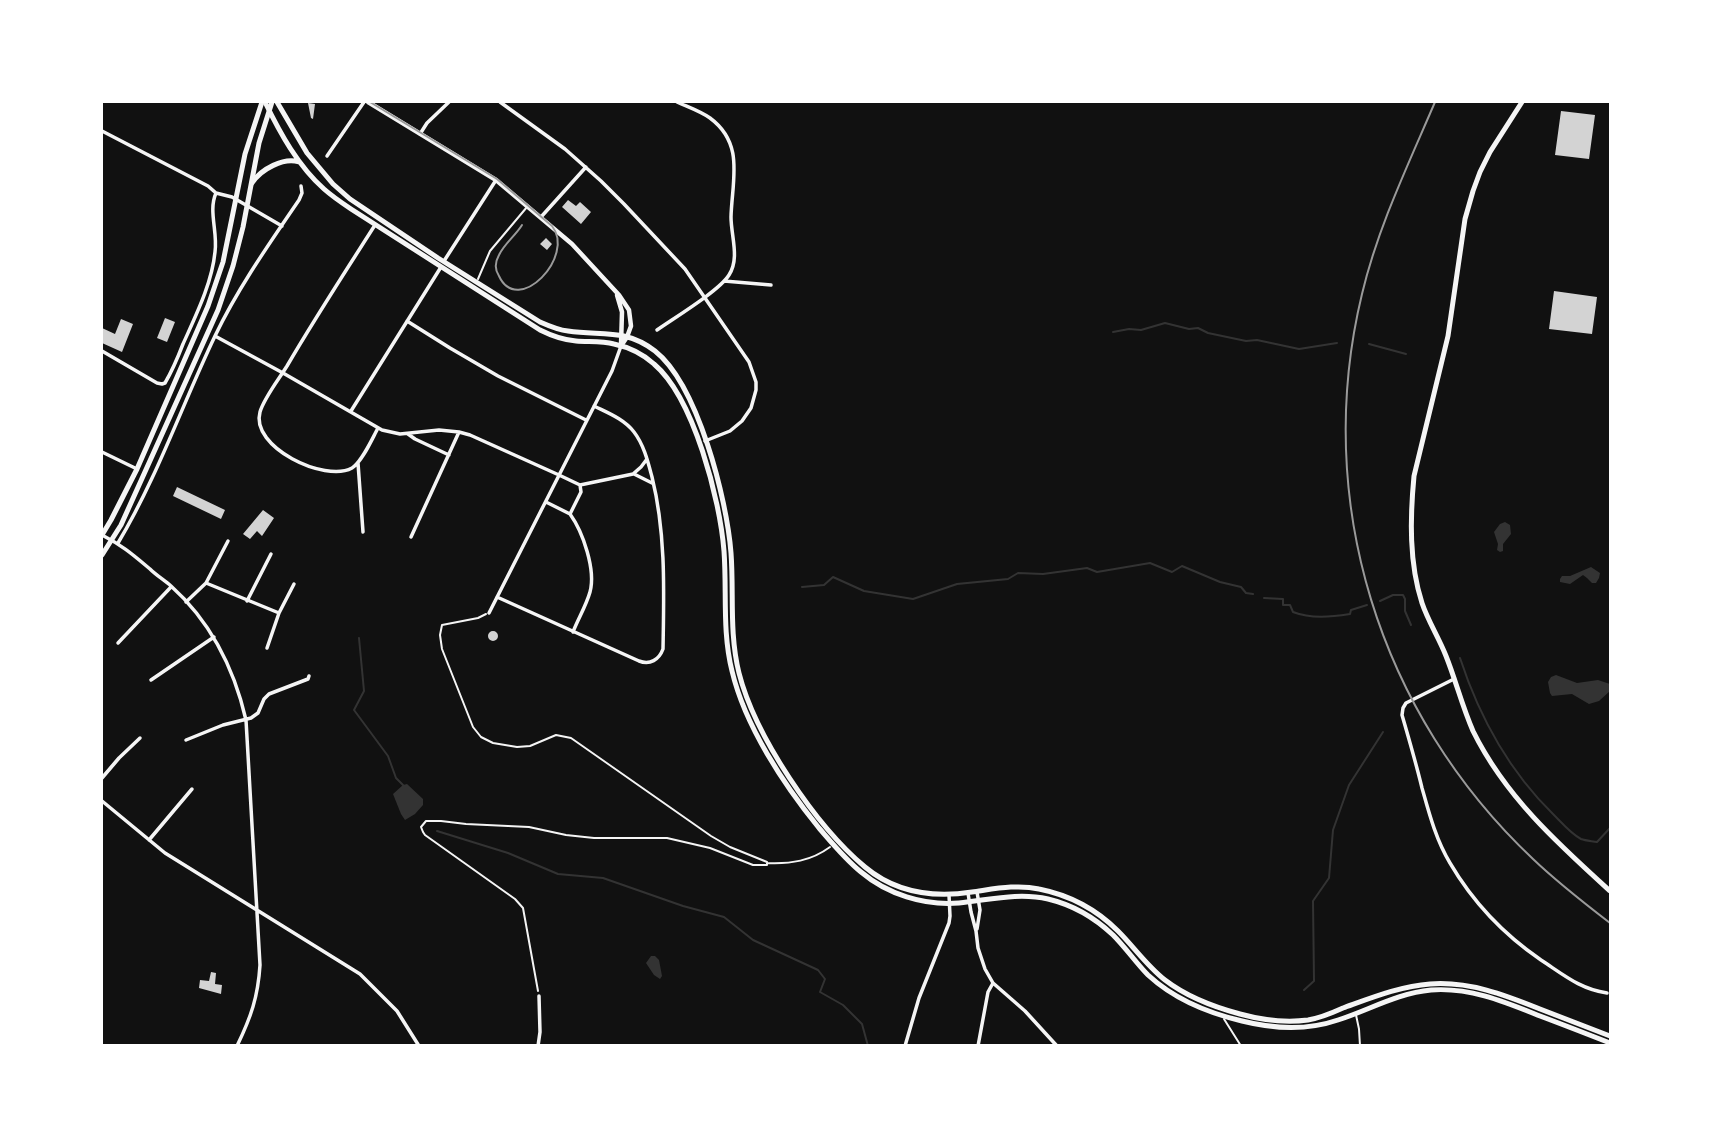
<!DOCTYPE html>
<style>
body{margin:0}
#map{position:relative;width:1712px;height:1147px;overflow:hidden;background:#111;font-family:Barlow,sans-serif}
canvas{display:block}
.frame{position:absolute;inset:0;border:103px solid #fff;pointer-events:none}
</style>
<div id="map">
<canvas width="1712" height="1147"></canvas>
<div class="frame"></div>
</div>
<script>
const ctx = document.querySelector('canvas').getContext('2d');
ctx.lineJoin = 'round';
function fillPath(path, color) {
  ctx.fillStyle = color;
  ctx.fill(path, 'evenodd');
}
function trace(path, color, width, dash) {
  ctx.strokeStyle = color;
  ctx.lineWidth = width;
  ctx.lineCap = dash ? 'butt' : 'round';
  ctx.setLineDash(dash || []);
  ctx.stroke(path);
}
const water = new Path2D(`
 M1505 522 1510 525 1511 534 1503 544V551L1500 552 1497 550 1498 544 1494 532 1500 524Z
 M1591 567 1600 573 1599 578 1596 583H1592L1587 578 1583 575 1570 584 1560 582V579L1562 576H1570Z
 M1556 675 1577 683 1598 680 1610 684V691L1599 701 1589 704 1572 694 1552 696 1550 693 1548 682 1551 677Z
 M407 784 423 799V805L415 814 405 820 401 814 393 794 403 785Z
 M651 956H655L659 960 662 976 660 979 654 975 646 963Z`);
const stream = new Path2D(`
 M1113 332 1129 329 1141 330 1165 323 1189 329 1198 328 1208 333 1246 341 1257 340 1299 349 1337 343
 M1369 344 1406 354
 M802 587 824 585 833 577 864 591 913 599 957 584 1008 579 1018 573 1043 574 1087 568 1097 572 1150 563 1172 572 1182 566 1220 582 1241 587 1246 593 1253 594
 M1264 598 1283 599V605H1290L1293 612C1311 619 1331 617 1350 614L1351 610 1367 605
 M1380 601 1393 595H1403L1405 599V611L1411 625
 M359 638 364 691 354 710 388 756 396 778 403 785
 M1460 658C1479 716 1509 771 1553 814 1561 822 1571 834 1581 839 1586 841 1593 841 1597 842L1610 828
 M437 831 508 853 558 874 603 878 683 906 724 917 753 940 818 970 825 979 820 992 843 1005 862 1024 868 1046
 M1304 990 1314 981 1313 901 1329 878 1333 830 1349 785 1383 732`);
const building = new Path2D(`
 M308 103 315 104 313 119 311 118Z
 M1561 111 1595 115 1589 159 1555 155Z
 M568 200 576 206 580 202 591 212 581 224 562 207Z
 M546 238 552 244 547 250 540 244Z
 M1554 291 1597 297 1592 334 1549 329Z
 M165 318 175 322 167 342 157 338Z
 M121 319 133 324 122 352 102 343V328L115 334Z
 M177 487 225 510 221 519 173 496Z
 M263 510 274 518 262 536 257 531 250 539 243 534Z
 M488 636a5 5 0 1 1 10 0a5 5 0 1 1-10 0Z
 M211 972 216 973 215 984 222 985 221 994 199 988 200 980 209 981Z`);
const path = new Path2D(`
 M486 614 478 618 442 625 440 635 442 649 473 727 481 737 493 743 517 747 530 746 556 735 571 738 711 836 730 847 767 862
 M538 991 523 908 515 899 425 835 423 832 421 827 426 821H441L466 824 529 827 566 835 594 838H667L710 848 753 865H767V863C791 864 811 861 830 847`);
const service = new Path2D(`
 M478 279 490 251 527 207
 M1356 1015 1359 1029 1360 1046
 M1224 1019 1241 1046`);
const minor = new Path2D(`
 M500 102 565 149 601 181 624 204 685 269 749 362 756 382V390L751 408 742 421 730 431 705 441
 M102 131 208 186 216 193 232 197 282 226
 M420 134 427 123 449 102
 M327 156 364 102
 M541 217 586 167
 M375 225C345 272 315 318 287 366 279 379 264 398 260 412 250 447 325 483 352 468 362 462 372 439 378 428
 M444 261 496 180
 M724 281 771 285
 M407 321 450 348 498 376 586 420
 M657 330C674 318 719 291 729 275 740 258 731 236 731 217 732 180 745 144 710 118 700 111 688 107 677 102
 M215 336 283 373 382 430 400 434 439 430 459 432 470 435 559 475 580 485 581 492 570 514 546 502
 M102 351 157 383 162 384 165 383C172 371 178 357 183 344 196 315 212 283 215 252 218 232 208 211 216 193
 M351 411 441 267
 M408 434 415 439 449 455
 M102 452 137 469
 M358 463 363 532
 M634 474 652 483
 M580 485 633 474 641 467 647 459
 M570 514C583 532 596 570 590 592 586 606 578 619 573 632
 M102 535C123 546 132 554 150 569 156 575 164 580 171 586 211 622 234 668 246 720L260 965C258 997 251 1017 237 1046
 M411 537 459 432
 M118 543C157 478 182 405 215 336 238 288 269 244 299 200L302 193 301 186
 M206 583 279 613
 M497 597 639 661C650 665 659 660 663 649 664 592 666 533 652 477 648 462 644 445 634 432 624 419 608 413 594 406
 M247 601 271 554
 M186 602 206 583 228 541
 M489 613 612 371 621 346
 M118 643 171 587
 M267 648 279 613 294 584
 M1454 679 1406 703 1403 708 1402 715C1409 739 1416 763 1422 788 1429 813 1436 840 1450 863 1474 904 1503 934 1541 960 1564 975 1580 989 1607 993
 M151 680 214 637
 M186 740 223 725 251 718 258 713 264 699 269 694 308 679 309 676
 M102 778 119 758 140 738
 M102 801 165 853 360 974 397 1011 419 1046
 M149 840 192 789
 M968 893 971 912 976 931 978 948 985 969 993 983 1025 1011 1057 1046
 M977 929 980 910 977 892
 M538 1046 540 1032 539 996
 M905 1046 919 998 949 923 950 916 949 895
 M978 1046 988 992 993 983`);
const tertiary = new Path2D(`
 M368 102 496 180 572 244 619 295 629 310 631 326 627 337 621 346
 M617 295 622 312 621 345`);
const secondary = new Path2D(`
 M1522 102 1490 152 1480 172 1473 191 1465 219 1448 336 1414 476C1410 518 1409 563 1422 603 1428 621 1439 638 1446 656 1456 681 1462 706 1473 731 1505 796 1557 843 1610 891
 M102 535 111 520 137 469 208 306 223 262 245 154 262 102
 M102 555 121 525 218 310 233 266 243 227 259 143 272 102`);
const primary = new Path2D(`
 M265 102C280 133 298 166 324 189 333 197 342 203 351 209L540 330C552 336 563 340 576 341 589 342 602 341 614 344 628 347 643 354 654 364 694 398 720 500 724 551 727 592 722 631 732 671 745 726 784 785 819 828 832 843 845 859 861 872 887 894 924 906 959 903 989 900 1018 892 1048 899 1073 905 1095 918 1113 935 1126 948 1136 963 1148 975 1174 999 1208 1013 1242 1021 1274 1029 1306 1031 1338 1020 1369 1010 1398 993 1431 990 1470 987 1505 1002 1540 1016 1564 1025 1587 1034 1610 1043
 M277 102 307 153 333 184 350 199 438 258 540 322C549 326 558 330 568 331 602 336 625 328 655 351 698 385 727 500 731 553 734 593 729 633 739 673 755 736 816 826 865 867 896 893 933 898 972 892 994 889 1017 884 1039 889 1069 895 1097 910 1118 931 1134 947 1147 966 1165 980 1187 997 1214 1007 1240 1014 1262 1020 1285 1023 1308 1020 1320 1018 1332 1013 1343 1008 1371 998 1401 986 1430 984 1469 981 1505 995 1540 1009 1563 1018 1587 1027 1610 1036
 M252 183C261 169 284 157 299 162`);
const tram = new Path2D(`
 M370 102 497 179 552 226C576 256 518 317 499 276 495 270 495 262 499 255 504 244 516 235 522 225`);
const rail = new Path2D(`
 M1435 102C1408 165 1378 227 1362 294 1312 500 1379 714 1533 859 1557 882 1584 903 1610 923`);
fillPath(water, '#333');
trace(stream, '#333', 2);
fillPath(building, '#d3d3d3');
trace(path, '#f5f5f5', 2);
trace(service, '#f5f5f5', 2);
trace(minor, '#f5f5f5', 3.5);
trace(tertiary, '#f5f5f5', 4.5);
trace(secondary, '#f5f5f5', 5);
trace(primary, '#f5f5f5', 5);
trace(tram, '#9a9a9a', 2);
trace(rail, '#9a9a9a', 2);
</script>
